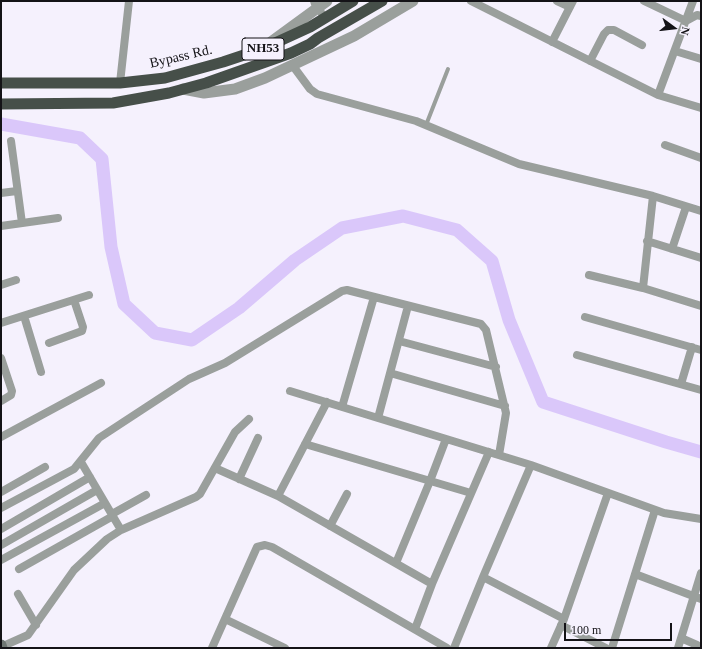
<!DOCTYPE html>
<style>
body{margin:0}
#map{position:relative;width:702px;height:649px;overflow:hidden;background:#f5f1fd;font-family:Georgia,serif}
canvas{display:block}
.frame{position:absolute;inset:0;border:2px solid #141317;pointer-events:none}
.north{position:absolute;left:654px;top:8px;width:40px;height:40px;-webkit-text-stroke:3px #f5f1fd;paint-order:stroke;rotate:105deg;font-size:11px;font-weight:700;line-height:16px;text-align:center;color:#141317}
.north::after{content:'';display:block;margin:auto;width:14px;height:18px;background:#141317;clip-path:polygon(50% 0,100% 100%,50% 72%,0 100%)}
.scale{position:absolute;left:564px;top:623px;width:108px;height:18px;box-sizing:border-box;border:2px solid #141317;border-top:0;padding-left:5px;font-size:12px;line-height:14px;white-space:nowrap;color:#141317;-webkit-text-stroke:3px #f5f1fd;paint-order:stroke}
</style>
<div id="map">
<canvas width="702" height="649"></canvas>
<div class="frame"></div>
<div class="north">N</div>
<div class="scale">100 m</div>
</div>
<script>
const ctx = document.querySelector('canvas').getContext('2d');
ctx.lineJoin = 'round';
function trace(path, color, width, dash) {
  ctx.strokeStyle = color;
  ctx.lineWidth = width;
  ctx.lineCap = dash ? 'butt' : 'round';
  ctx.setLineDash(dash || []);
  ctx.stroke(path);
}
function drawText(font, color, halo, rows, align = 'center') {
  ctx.font = font + ' Georgia,serif';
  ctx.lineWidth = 3;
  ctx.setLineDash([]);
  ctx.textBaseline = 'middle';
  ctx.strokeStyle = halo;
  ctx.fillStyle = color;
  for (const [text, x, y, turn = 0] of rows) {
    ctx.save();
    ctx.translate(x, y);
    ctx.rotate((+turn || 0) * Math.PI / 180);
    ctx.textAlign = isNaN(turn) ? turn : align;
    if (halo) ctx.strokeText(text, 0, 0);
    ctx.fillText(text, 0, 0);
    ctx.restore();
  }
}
const river = new Path2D(`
 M1 124 80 138 102 159 111 247 124 304 155 333 192 340 239 308 295 260 342 228 403 216 457 230 492 261 509 320 543 402 666 442 701 452`);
const service = new Path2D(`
 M426 125 448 69`);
const minor = new Path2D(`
 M314 1 315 4 325 18
 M471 1 658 95 701 108
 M557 1 570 7
 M644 1 686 21 697 15 701 16
 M552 42 573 1
 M675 51 701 59
 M590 61 604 34 608 30H614L642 45
 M293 66 310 89 317 94 416 121 519 164 653 196 701 211
 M120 83 129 1
 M658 95 693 1
 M11 141 22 223
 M665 145 701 158
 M1 193 17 191
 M1 226 58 218
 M647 241 701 258
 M672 249 686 207
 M589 275 643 288 701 306
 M1 285 16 280
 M643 288 653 196
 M24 316 41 372
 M585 317 701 350
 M1 323 89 295
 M399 341 496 367
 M49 343 82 331 83 327 74 300
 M577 355 701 390
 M1 358 12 391 11 395 1 401
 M390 373 505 406
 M681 384 692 347
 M290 391 531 465
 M342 407 374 297
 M378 418 408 306
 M1 437 101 383
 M305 444 471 493
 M81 462 121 530
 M215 468 278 496 432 584
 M239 479 258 438
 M1 492 45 467
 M278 496 327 402
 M1 508 74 469 99 438 189 379 225 363 342 291 347 290 481 324 486 330 506 413 499 455
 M112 514 146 495
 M330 526 347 494
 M1 529 90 477
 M1 545 97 490
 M1 560 105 503
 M396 563 430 481 446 439
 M19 569 113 516
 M635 574 701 599
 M483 577 564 619
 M18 594 36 625
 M225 619 285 648
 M561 625 606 648
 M415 629 432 584 489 452
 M681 638 697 645 701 648
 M1 647 28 635 74 570 107 539 121 530 196 497 200 494 235 432 249 419
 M212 648 257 547 265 545 272 547 447 648
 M454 648 483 577 531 465 664 513 701 519
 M551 648 564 619 608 493
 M612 648 655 510
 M678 648 701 573`);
const tertiary = new Path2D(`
 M271 42 327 1
 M183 89 204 93 235 89 265 78 354 36 413 1`);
const secondary = new Path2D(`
 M1 645 2 648`);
const trunk = new Path2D(`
 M1 83H120L165 78 223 62 262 49 310 27 353 1
 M1 104 113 103 169 93 206 83 291 53 310 44 318 38 382 1`);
const shields = [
 [263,49,42]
];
const shieldNames = [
 ["NH53",263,49]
];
const streetNames = [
 ["Bypass Rd.",181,57,-13]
];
trace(river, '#dac7fa', 13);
trace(service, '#9a9f9c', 4);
trace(minor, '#9a9f9c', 8);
trace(tertiary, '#9a9f9c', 11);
trace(secondary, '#6f7773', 11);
trace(trunk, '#464f49', 11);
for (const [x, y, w] of shields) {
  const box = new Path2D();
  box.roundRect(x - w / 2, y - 11, w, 22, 3);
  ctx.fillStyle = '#f5f1fd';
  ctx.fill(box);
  trace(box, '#141317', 1);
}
drawText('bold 13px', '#141317', null, shieldNames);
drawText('14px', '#141317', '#f5f1fd', streetNames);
</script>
